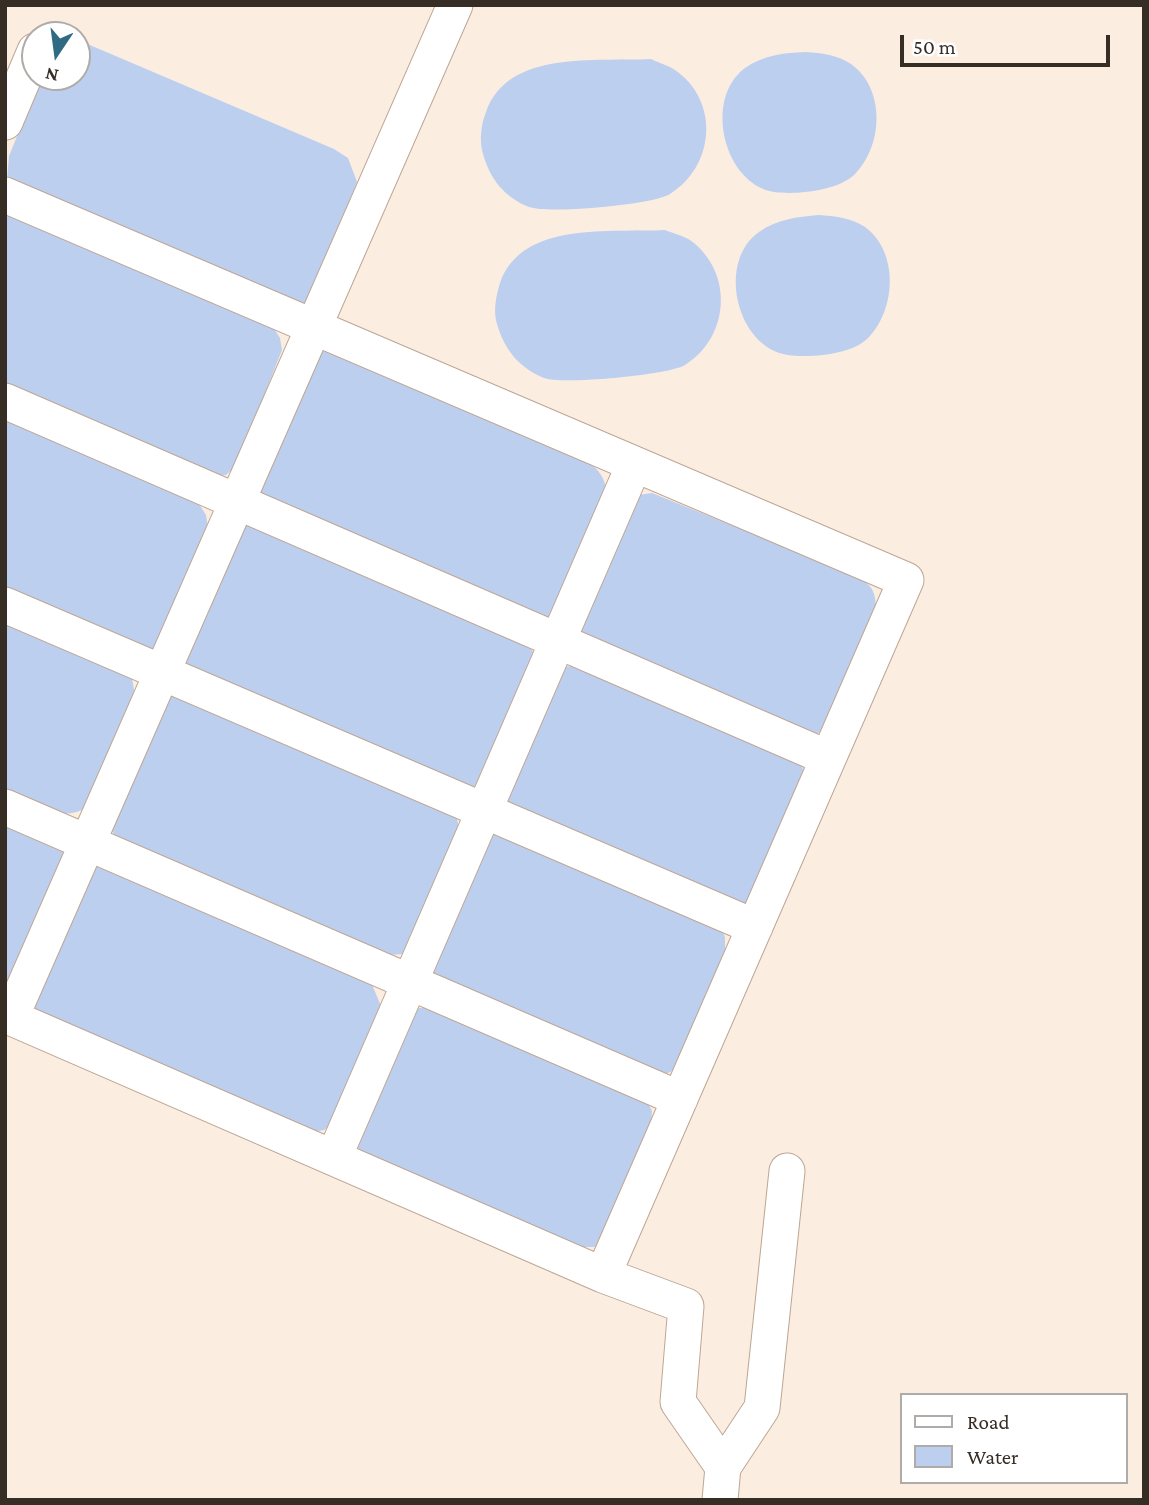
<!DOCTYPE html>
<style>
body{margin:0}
#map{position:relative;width:1149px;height:1505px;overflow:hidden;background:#fcede1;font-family:"Crimson Pro",serif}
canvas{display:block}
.frame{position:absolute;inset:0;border:7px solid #362d25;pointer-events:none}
.legend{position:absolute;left:900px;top:1393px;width:228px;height:91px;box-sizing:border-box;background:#fff;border:2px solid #afaba8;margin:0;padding:9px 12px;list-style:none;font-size:21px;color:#362d25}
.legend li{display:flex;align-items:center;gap:14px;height:35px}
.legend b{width:35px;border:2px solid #afaba8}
.north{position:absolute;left:21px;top:21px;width:70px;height:70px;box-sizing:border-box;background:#fff;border:2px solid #afaba8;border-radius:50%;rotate:193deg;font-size:19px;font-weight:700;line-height:28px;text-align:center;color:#362d25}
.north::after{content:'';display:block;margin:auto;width:24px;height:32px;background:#2f6c83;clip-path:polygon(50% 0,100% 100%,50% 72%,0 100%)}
.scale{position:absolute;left:900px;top:35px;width:210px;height:32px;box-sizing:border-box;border:4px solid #362d25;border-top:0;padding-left:9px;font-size:21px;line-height:24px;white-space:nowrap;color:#362d25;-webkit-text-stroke:5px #fff;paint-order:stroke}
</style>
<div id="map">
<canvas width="1149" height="1505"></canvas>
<div class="frame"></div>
<ul class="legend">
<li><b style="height:9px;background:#fff"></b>Road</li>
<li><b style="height:19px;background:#bdcfee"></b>Water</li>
</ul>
<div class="north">N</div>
<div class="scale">50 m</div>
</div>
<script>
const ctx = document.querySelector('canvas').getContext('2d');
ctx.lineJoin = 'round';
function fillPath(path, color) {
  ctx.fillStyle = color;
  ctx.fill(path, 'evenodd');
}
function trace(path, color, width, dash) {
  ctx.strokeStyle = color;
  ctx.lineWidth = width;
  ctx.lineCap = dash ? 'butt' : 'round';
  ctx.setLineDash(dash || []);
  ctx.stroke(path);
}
const water = new Path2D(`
 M78 40 334 149 348 158 357 182 311 298 301 306 7 180 9 156 41 77H77Z
 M806 52C821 53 838 55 851 64 886 89 883 146 855 174 838 191 797 195 774 192 724 184 703 99 745 68 764 55 783 53 806 52Z
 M651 59C659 63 668 65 675 70 720 101 715 166 670 194 653 205 549 214 529 207 504 197 490 179 483 154 479 140 481 125 486 112 508 49 597 62 651 59Z
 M5 210 273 327 280 338 282 350 236 466 226 475 213 476 5 389Z
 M819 215C834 216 852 218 865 227 899 252 896 309 869 337 853 355 810 358 788 355 737 348 716 262 759 232 777 219 797 217 819 215Z
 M665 230C673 233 683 236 690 240 734 272 730 337 685 365 669 375 562 385 544 378 519 368 504 349 497 324 493 311 496 296 500 283 522 220 612 233 665 230Z
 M328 351 584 459C598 469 604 475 607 492L551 616 538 618 272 506 258 490 314 352Z
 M5 417 199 504 206 515 208 528 152 652 5 598Z
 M652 493 859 577C874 587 876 594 876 612L827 727 818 733 804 734 582 632 580 621 638 495Z
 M256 523 526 641 533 652 535 664 480 789 467 790 192 672 186 663 185 650 242 525Z
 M5 612 132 678 134 690 130 707 88 806C64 825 31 803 5 793Z
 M578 665 797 756 803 769 802 784 754 899 745 904 508 804 507 792 564 667Z
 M166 690 457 818 459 830 403 954 390 955 116 837 110 828Z
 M5 815 57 841 64 852 5 989Z
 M501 834 720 926 725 937V953L677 1068 668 1073 654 1075 431 973 487 836Z
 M101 865 371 982 381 1006 335 1122 324 1130 312 1132 37 1013 31 1004 87 866Z
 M427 1007 646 1099 652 1111 651 1126 603 1241 594 1247H580L363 1155 357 1146 413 1009Z`);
const minor = new Path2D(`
 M5 122 35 51
 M5 195 906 580 603 1275
 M5 401 828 758
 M5 605 755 927
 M5 807 680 1099
 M5 1015 603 1275 686 1306 678 1402 723 1467
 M11 1017 455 5
 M334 1157 634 465
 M720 1500 723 1467 762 1408 787 1171`);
fillPath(water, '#bdcfee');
trace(minor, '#bea694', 37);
trace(minor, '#fff', 35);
</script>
